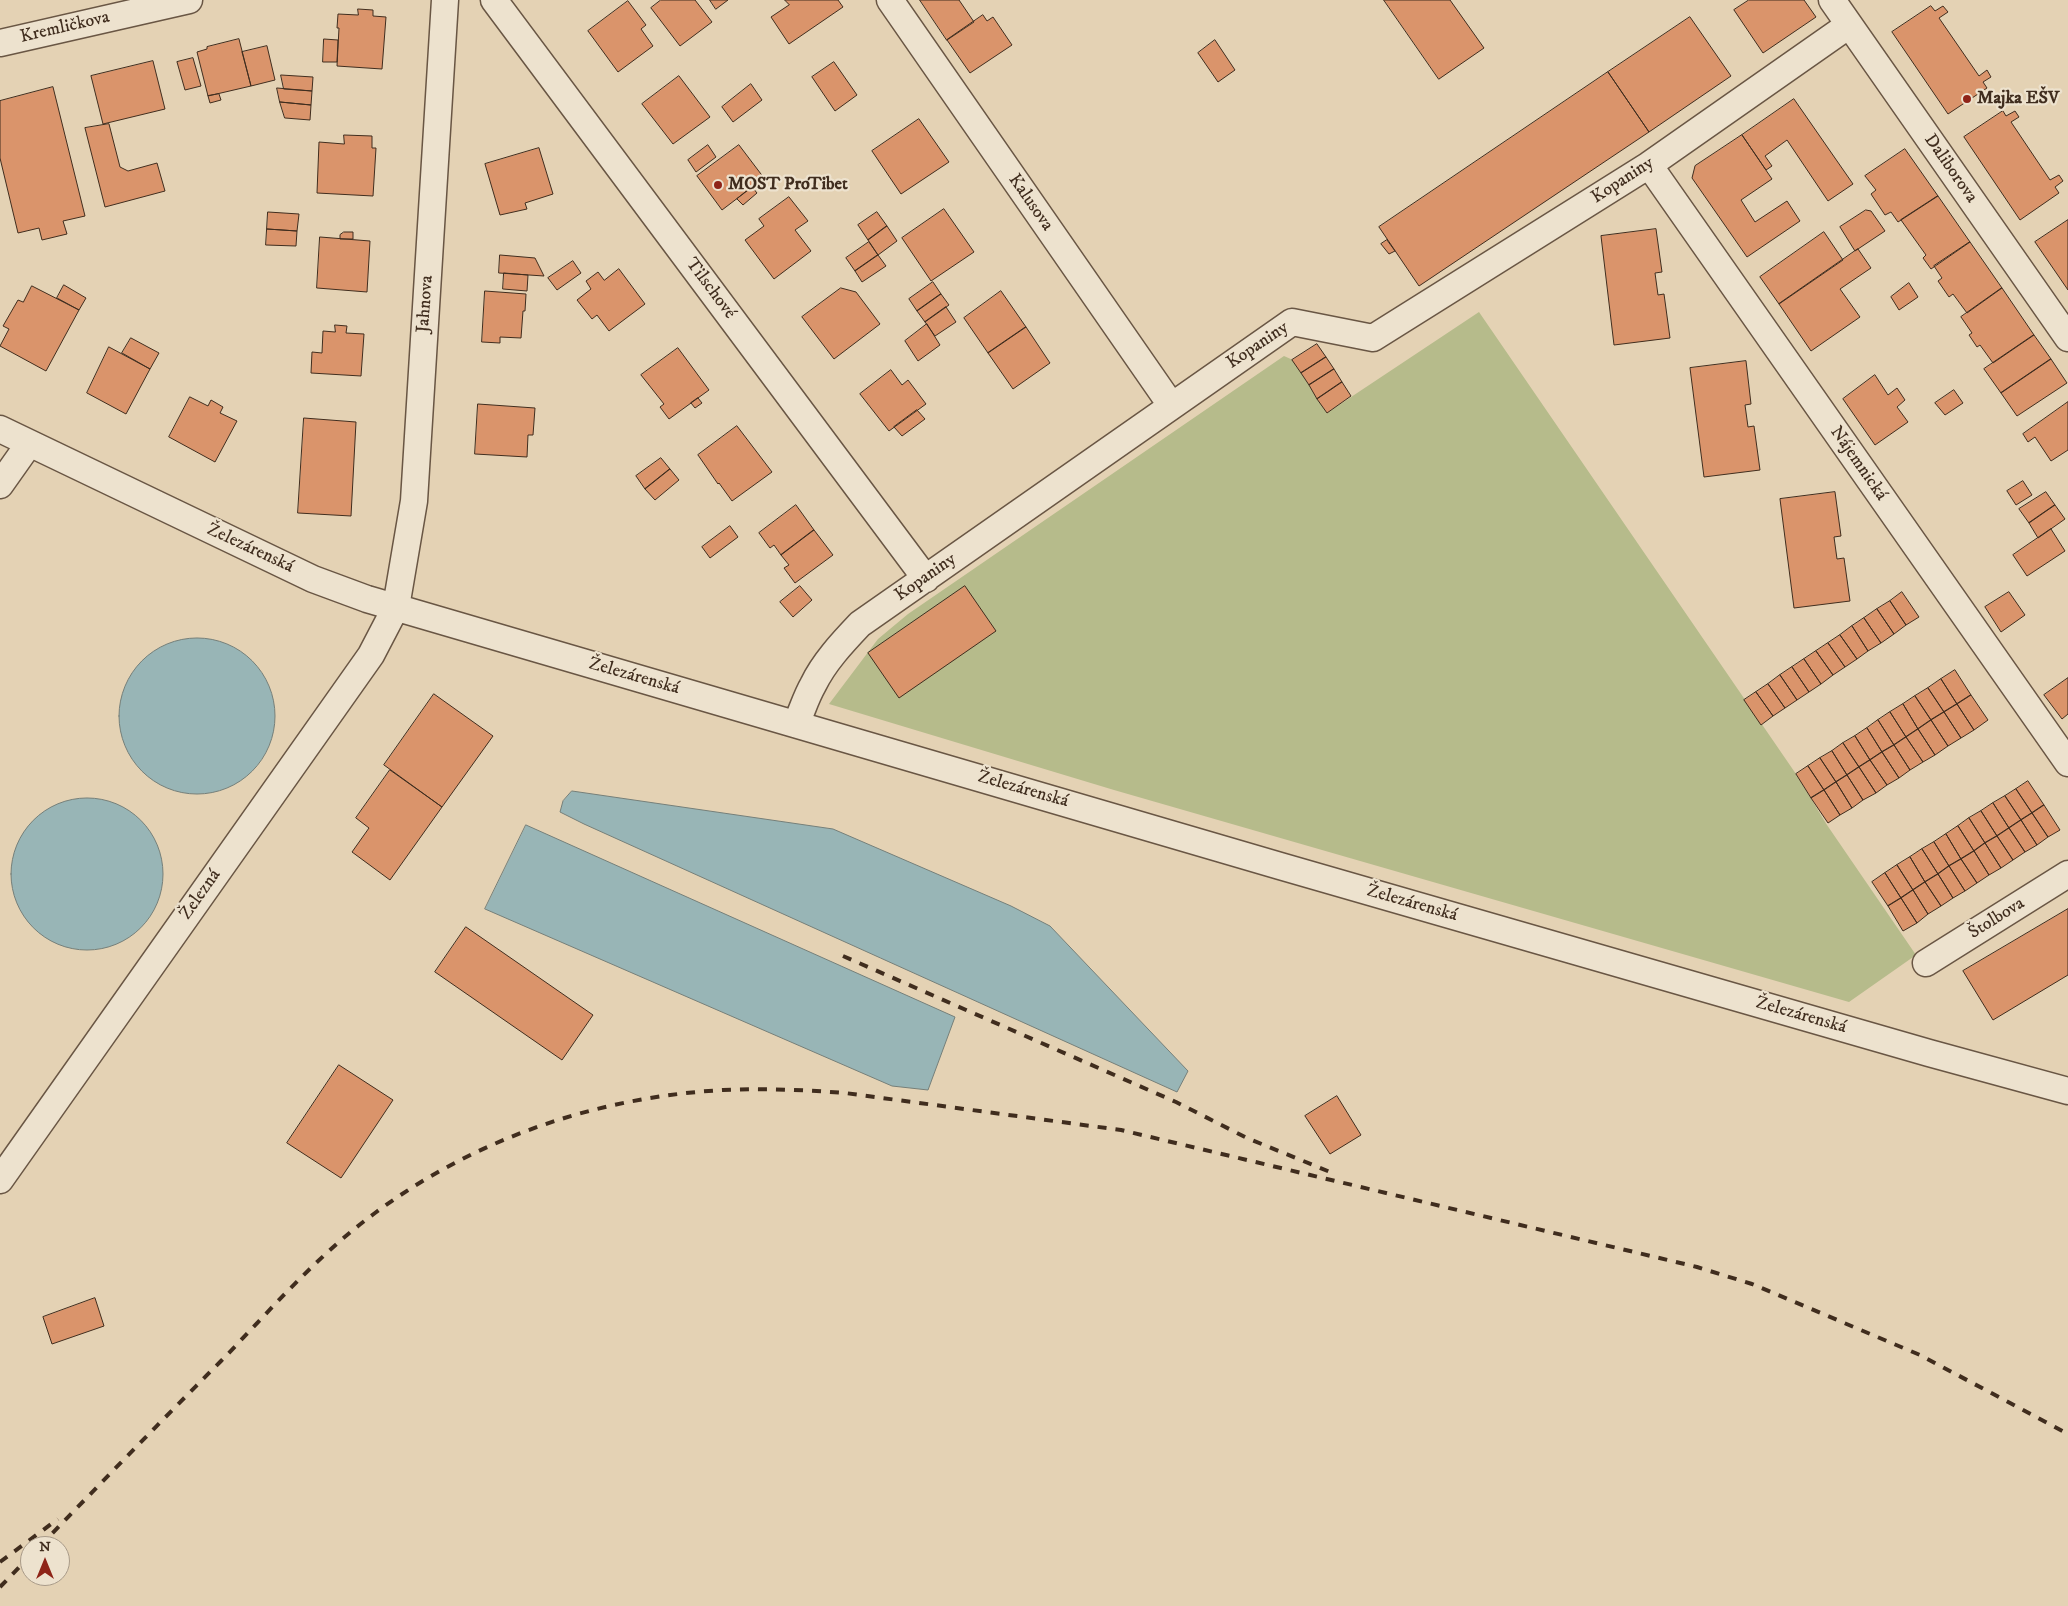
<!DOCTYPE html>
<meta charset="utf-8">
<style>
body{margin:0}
#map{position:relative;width:2068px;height:1606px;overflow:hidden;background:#e4d2b4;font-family:"IM FELL DW Pica",serif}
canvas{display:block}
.north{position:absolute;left:20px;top:1536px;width:50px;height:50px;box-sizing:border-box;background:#ede2ce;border:1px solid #a89a88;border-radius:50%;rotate:0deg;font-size:14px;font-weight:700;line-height:20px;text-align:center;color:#402d1e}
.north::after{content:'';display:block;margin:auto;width:18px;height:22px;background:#8f2418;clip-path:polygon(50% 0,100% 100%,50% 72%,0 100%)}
</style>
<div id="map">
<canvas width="2068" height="1606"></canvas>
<div class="north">N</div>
</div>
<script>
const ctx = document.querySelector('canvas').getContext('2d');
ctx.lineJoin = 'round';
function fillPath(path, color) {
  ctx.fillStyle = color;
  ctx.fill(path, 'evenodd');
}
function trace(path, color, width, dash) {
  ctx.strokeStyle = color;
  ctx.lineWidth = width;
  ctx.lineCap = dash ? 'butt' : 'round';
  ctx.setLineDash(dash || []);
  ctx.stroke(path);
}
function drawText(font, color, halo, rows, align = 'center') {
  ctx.font = font + ' "IM FELL DW Pica",serif';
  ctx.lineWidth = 4.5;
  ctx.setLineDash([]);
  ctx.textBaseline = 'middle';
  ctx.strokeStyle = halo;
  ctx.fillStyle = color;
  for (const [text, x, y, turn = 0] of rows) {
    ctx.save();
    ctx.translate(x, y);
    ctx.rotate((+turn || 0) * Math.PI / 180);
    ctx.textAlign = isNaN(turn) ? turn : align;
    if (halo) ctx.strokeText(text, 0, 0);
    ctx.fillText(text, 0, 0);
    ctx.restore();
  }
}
const green = new Path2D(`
 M1479 312 1796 774 1827 825 1916 955 1849 1002 1114 790 829 704 878 639 908 614 1284 356 1293 360 1327 413Z`);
const water = new Path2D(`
 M119 716a78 78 0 1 1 156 0a78 78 0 1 1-156 0Z
 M572 791 833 829 1011 906 1050 926 1188 1071 1177 1092 584 824 560 812 563 801Z
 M11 874a76 76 0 1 1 152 0a76 76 0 1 1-152 0Z
 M526 825 955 1017 928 1090 892 1086 485 909Z`);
const building = new Path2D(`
 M661 0H695L712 22 680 46 651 8Z
 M710 0H728L716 9Z
 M785 0H838L843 7 789 44 771 17 789 5Z
 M920 0H959L974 22 947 40Z
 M1384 0H1450L1484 48 1439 79Z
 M1749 0H1804L1816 17 1763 53 1734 10Z
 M628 1 646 25 641 29 653 46 618 72 588 31Z
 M1931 6 1935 11 1943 6 1948 12 1939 18 1979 76 1987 70 1991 77 1983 82 1987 88 1948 114 1892 32Z
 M358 9 373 10V16L386 17 382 69 337 66 339 28H337L338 14 358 15Z
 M983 15 987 21 993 17 1012 45 970 73 947 40Z
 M1690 17 1731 76 1649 132 1608 72Z
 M239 39 251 86 208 96 197 52 207 49V47Z
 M324 39 338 40 337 62H323Z
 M1215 40 1235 70 1218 82 1198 53Z
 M267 46 275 80 251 86 242 52Z
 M193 58 201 86 185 90 177 62Z
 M153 61 165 109 103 124 91 76Z
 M834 62 857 95 835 111 812 77Z
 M1608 72 1649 132 1419 286 1379 227Z
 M281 75 313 77 312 91 284 89Z
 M679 76 710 117 673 144 642 104Z
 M751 84 762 100 733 122 722 107Z
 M53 87 85 216 63 221 67 234 42 240 39 228 18 233 0 158V101Z
 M277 88 312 91 311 105 280 102Z
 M219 94 221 100 210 103 208 96Z
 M1794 99 1853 184 1828 201 1787 140 1765 156 1772 166 1766 170 1742 135Z
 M280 102 311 105 310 120 285 118Z
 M2003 111 2006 116 2015 111 2019 117 2011 122 2050 180 2059 175 2063 181 2055 187 2059 193 2020 220 1964 137Z
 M919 119 949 162 901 194 872 151Z
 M109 124 120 167 128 171 157 163 165 191 105 207 85 128Z
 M344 135 372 136V148H376L373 196 317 193 319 142 344 144Z
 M1742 135 1772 179 1741 200 1755 222 1787 201 1800 221 1747 257 1692 178 1695 166Z
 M708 145 716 157 696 172 688 160Z
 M739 145 764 178 722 210 697 176Z
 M539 148 553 194 525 203 527 209 500 215 485 164Z
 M1905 149 1938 196 1898 222 1891 212 1885 215 1871 194 1876 190 1865 176Z
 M752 187 757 193 743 205 737 199Z
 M1938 196 1970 242 1931 269 1923 258 1926 255 1901 220Z
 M789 197 808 221 795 230 811 251 774 279 745 240 764 226 759 219Z
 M944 209 974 252 931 281 902 238Z
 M1866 210 1871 211 1885 231 1855 251 1840 227Z
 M268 212 299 214 297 231 267 229Z
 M877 212 887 226 868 240 858 225Z
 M2068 220V290L2035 242Z
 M887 226 897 241 878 255 868 240Z
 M267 229 297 231 296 246 266 245Z
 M1656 229 1662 272 1655 273 1658 295 1664 294 1670 338 1614 345 1601 236Z
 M344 232H353V239H340V235Z
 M1824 232 1843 260 1779 304 1760 277Z
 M320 237 370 241 367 292 317 288Z
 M1387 240 1395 251 1389 254 1381 244Z
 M869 242 878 255 855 271 846 258Z
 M1970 242 2002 288 1967 313 1953 294 1949 297 1938 281 1942 278 1934 266Z
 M1858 249 1871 268 1840 289 1860 317 1811 351 1779 304Z
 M500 255 535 258 544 276 499 273Z
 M878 255 886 266 862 282 855 271Z
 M573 261 581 273 557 290 548 278Z
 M619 269 645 304 609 331 597 315 592 319 577 300 591 289 586 281 598 272 604 280Z
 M504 273 528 275 527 291 503 289Z
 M933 282 941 294 917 311 909 299Z
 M1909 283 1918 297 1899 310 1891 297Z
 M64 285 86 298 79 310 57 298Z
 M32 286 79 310 46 371 0 346 9 329 3 326 18 300 23 302Z
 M841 288 856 292 880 324 834 359 802 317Z
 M2002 288 2034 335 1993 363 1980 345 1977 347 1969 335 1972 333 1961 317Z
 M485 291 526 294 525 311H523L521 338 500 337V343L482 342Z
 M1001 291 1026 327 988 353 964 318Z
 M941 294 949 305 925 322 917 311Z
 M946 307 956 322 935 336 925 322Z
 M927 324 940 345 918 361 905 341Z
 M335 325 347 326 346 333 364 334 361 376 311 373 312 352 322 353 323 331 335 332Z
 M1026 327 1050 363 1013 389 988 353Z
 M2034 335 2051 359 2001 393 1984 369Z
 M131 338 159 353 150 369 122 353Z
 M1317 344 1326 357 1301 373 1292 360Z
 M109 347 150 369 126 414 87 393Z
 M678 348 709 390 669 419 660 407 664 404 641 375Z
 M1326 357 1334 369 1309 385 1301 373Z
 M2051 359 2067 383 2017 416 2001 393Z
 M1746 361 1751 404 1745 405 1748 427 1754 426 1760 470 1704 477 1690 368Z
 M1334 369 1342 382 1317 399 1309 385Z
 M891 370 902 385 908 380 926 404 889 431 860 394Z
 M1875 375 1888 395 1897 388 1905 400 1897 407 1908 422 1875 445 1843 399Z
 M1342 382 1351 396 1327 413 1317 399Z
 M1954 390 1963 403 1945 415 1935 403Z
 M190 397 208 406 211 400 223 407 220 413 237 421 215 462 169 437Z
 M698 398 702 403 695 408 691 403Z
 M2068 402V450L2051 461 2035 437 2028 442 2023 434Z
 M478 404 535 408 533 435H528L527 457 475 454Z
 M917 410 925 419 902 436 894 427Z
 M304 418 356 422 351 516 298 513Z
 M737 426 772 472 732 501 719 483 718 484 698 455Z
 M661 458 670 469 645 489 636 476Z
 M670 469 679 480 655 500 645 489Z
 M2023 481 2032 495 2016 505 2007 491Z
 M1835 492 1841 536 1834 537 1837 559 1844 558 1850 601 1794 608 1780 499Z
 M2046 492 2055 505 2029 523 2019 509Z
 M796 505 814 530 781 555 774 545 770 548 759 533Z
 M2055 505 2065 519 2038 538 2029 523Z
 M730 526 738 537 710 558 702 547Z
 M2051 529 2065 551 2027 576 2013 555Z
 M814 530 833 555 795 583 784 568 789 565 781 555Z
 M800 586 812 600 793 617 780 602Z
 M965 586 996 631 899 698 868 653Z
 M1902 592 1919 617 1906 625 1890 601Z
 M2009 592 2025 615 2001 632 1985 607Z
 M1890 601 1906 625 1894 634 1877 609Z
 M1877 609 1894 634 1881 643 1864 618Z
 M1864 618 1881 643 1868 651 1852 626Z
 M1852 626 1868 651 1857 659 1840 635Z
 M1840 635 1857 659 1845 667 1828 643Z
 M1828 643 1845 667 1833 675 1816 651Z
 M1816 651 1833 675 1821 684 1804 659Z
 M1804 659 1821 684 1809 692 1792 667Z
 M1792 667 1809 692 1797 700 1780 675Z
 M1955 670 1971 695 1957 704 1941 679Z
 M1780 675 1797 700 1785 708 1768 684Z
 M2068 678V714L2062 719 2044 695Z
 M1941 679 1957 704 1944 712 1928 688Z
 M1768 684 1785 708 1773 716 1756 692Z
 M1928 688 1944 712 1931 720 1915 696Z
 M1756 692 1773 716 1761 725 1744 700Z
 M434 694 493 736 442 807 384 765Z
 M1971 695 1988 720 1974 730 1957 704Z
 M1915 696 1931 720 1918 729 1903 704Z
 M1903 704 1918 729 1906 737 1890 712Z
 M1957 704 1974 730 1961 738 1944 712Z
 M1890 712 1906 737 1894 745 1878 720Z
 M1944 712 1961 738 1948 746 1931 720Z
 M1878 720 1894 745 1882 752 1867 728Z
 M1931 720 1948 746 1935 755 1918 729Z
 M1867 728 1882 752 1870 760 1855 736Z
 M1918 729 1935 755 1923 762 1906 737Z
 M1855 736 1870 760 1859 767 1843 743Z
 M1906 737 1923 762 1910 770 1894 745Z
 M1843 743 1859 767 1847 775 1832 751Z
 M1894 745 1910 770 1899 778 1882 752Z
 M1832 751 1847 775 1836 782 1820 758Z
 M1882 752 1899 778 1887 785 1870 760Z
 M1820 758 1836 782 1824 790 1808 766Z
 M1870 760 1887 785 1876 793 1859 767Z
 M1808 766 1824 790 1811 798 1796 774Z
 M1859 767 1876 793 1863 800 1847 775Z
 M390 770 442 807 390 880 352 852 369 828 356 818Z
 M1847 775 1863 800 1852 808 1836 782Z
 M2028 781 2044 805 2032 813 2016 789Z
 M1836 782 1852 808 1840 815 1824 790Z
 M2016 789 2032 813 2021 820 2005 796Z
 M1824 790 1840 815 1828 823 1811 798Z
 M2005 796 2021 820 2009 828 1993 803Z
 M1993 803 2009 828 1997 836 1981 811Z
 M2044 805 2060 830 2048 837 2032 813Z
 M1981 811 1997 836 1985 843 1969 818Z
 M2032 813 2048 837 2037 845 2021 820Z
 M1969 818 1985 843 1974 851 1958 826Z
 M2021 820 2037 845 2025 852 2009 828Z
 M1958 826 1974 851 1961 859 1946 834Z
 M2009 828 2025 852 2013 860 1997 836Z
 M1946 834 1961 859 1949 866 1934 842Z
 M1997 836 2013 860 2001 868 1985 843Z
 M1934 842 1949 866 1938 874 1922 849Z
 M1985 843 2001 868 1989 875 1974 851Z
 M1922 849 1938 874 1925 882 1910 857Z
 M1974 851 1989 875 1977 883 1961 859Z
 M1910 857 1925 882 1913 890 1897 865Z
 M1961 859 1977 883 1965 891 1949 866Z
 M1897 865 1913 890 1901 898 1885 873Z
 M1949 866 1965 891 1953 898 1938 874Z
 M1885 873 1901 898 1888 906 1872 882Z
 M1938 874 1953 898 1941 906 1925 882Z
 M1925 882 1941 906 1928 914 1913 890Z
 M1913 890 1928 914 1917 923 1901 898Z
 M1901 898 1917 923 1903 931 1888 906Z
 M2068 909V975L1993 1020 1963 971Z
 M466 927 593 1015 562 1060 435 972Z
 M339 1065 393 1100 341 1178 287 1143Z
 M1337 1096 1361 1135 1330 1154 1305 1116Z
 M95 1298 104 1326 52 1344 43 1317Z`);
const street = new Path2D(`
 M494 0 926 579
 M890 0 1171 405
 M1832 0 2068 338
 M0 43 189 0
 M1649 165 2068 763
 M0 429 313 579 367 599 1280 866 1929 1053 2068 1091
 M0 485 29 444
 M796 724C802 711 806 697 813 685 824 662 843 642 860 624L1292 322 1373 338 1649 165 1849 25
 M1926 963 2068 874
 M0 1180 371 655 396 607 414 501 445 0`);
const rail = new Path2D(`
 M843 956 1176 1102 1247 1138 1335 1174
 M40 1546C101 1483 162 1420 224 1358 272 1308 319 1254 375 1213 476 1138 598 1097 723 1090 764 1088 805 1090 845 1093L1121 1130 1697 1267 1752 1284 1920 1355 2068 1434
 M0 1562 58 1519
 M0 1587 30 1556`);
const markers = [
 [1967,99,5,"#8f2418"],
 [718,185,5,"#8f2418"]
];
const streetNames = [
 ["Kremličkova",65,28,-13],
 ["Daliborova",1950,169,55],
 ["Kopaniny",1623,181,-33],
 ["Kalusova",1030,203,55],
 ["Tilschové",710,289,53],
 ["Jahnova",426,304,-86],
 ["Kopaniny",1258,346,-34],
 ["Nájemnická",1858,464,55],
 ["Železárenská",250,549,25],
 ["Kopaniny",926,578,-35],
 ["Železárenská",634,677,16],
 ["Železárenská",1023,790,16],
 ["Železná",201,895,-55],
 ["Železárenská",1412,904,16],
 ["Štolbova",1997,919,-32],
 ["Železárenská",1801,1016,16]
];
const poiNames = [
 ["Majka EŠV",1977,99],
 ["MOST ProTibet",728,185]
];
fillPath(green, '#b6bb8b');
fillPath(water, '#98b5b6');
trace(water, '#757f79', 1);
fillPath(building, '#da946b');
trace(building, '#402d1e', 1);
trace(street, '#695644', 29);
trace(street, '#ede2ce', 26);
trace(rail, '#402d1e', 4, [9, 9]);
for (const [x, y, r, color] of markers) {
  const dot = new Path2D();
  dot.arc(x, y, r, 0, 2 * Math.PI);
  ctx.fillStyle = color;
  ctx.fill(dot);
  trace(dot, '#ede2ce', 2);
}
drawText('18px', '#402d1e', '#ede2ce', streetNames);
drawText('bold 18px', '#402d1e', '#ede2ce', poiNames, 'left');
</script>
